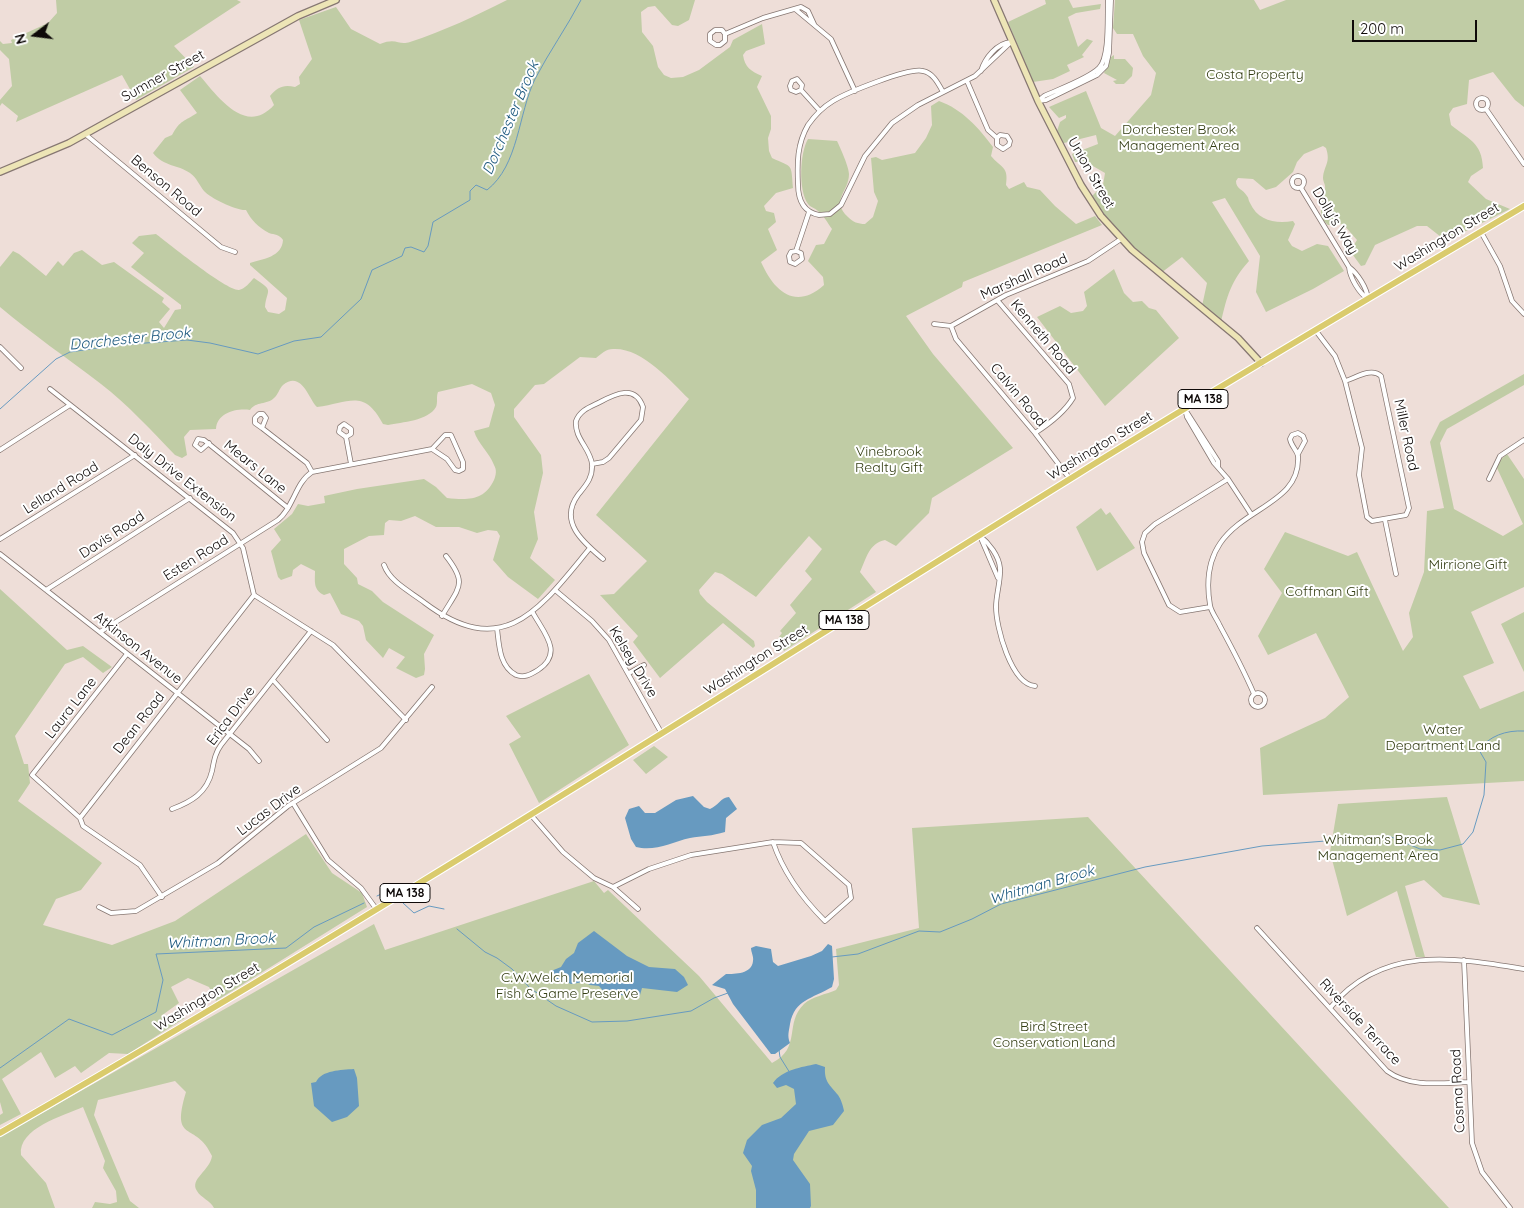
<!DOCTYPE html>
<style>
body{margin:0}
#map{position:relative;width:1524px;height:1208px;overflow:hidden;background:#eeded8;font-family:Quicksand,sans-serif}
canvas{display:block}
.north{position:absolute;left:10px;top:10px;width:50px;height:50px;-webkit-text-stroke:4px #fff;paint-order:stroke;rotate:255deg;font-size:14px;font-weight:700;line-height:20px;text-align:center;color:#0f0a09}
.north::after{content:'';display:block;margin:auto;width:18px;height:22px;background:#0f0a09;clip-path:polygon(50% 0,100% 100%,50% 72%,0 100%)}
.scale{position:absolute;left:1352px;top:20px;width:125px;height:22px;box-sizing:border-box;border:2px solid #0f0a09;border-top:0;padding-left:6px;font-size:15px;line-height:18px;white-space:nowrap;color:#0f0a09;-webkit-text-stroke:4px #fff;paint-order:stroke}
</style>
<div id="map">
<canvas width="1524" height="1208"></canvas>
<div class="north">N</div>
<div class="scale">200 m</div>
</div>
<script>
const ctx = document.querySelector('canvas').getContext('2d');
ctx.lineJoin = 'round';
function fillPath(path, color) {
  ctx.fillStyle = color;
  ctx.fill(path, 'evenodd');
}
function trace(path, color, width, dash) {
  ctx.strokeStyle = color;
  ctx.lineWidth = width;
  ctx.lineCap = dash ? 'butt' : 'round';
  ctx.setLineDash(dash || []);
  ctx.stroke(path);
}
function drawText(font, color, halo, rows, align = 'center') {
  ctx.font = font + ' Quicksand,sans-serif';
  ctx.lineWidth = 4;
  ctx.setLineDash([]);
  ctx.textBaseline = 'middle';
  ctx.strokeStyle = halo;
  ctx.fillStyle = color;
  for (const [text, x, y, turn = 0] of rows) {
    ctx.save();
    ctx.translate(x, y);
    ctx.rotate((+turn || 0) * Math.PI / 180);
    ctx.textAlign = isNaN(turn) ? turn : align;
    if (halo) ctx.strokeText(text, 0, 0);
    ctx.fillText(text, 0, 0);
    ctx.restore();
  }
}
const green = new Path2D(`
 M56 0H237L241 2 174 46 194 67 136 100 122 75 16 122 18 116 2 103 0 106V100L12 86 9 59 0 50V41L3 44 12 43 11 40 48 23 57 13Z
 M507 0H695L689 20 678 26 672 25 655 6 648 7 641 12 642 32 653 46 658 67 664 75 671 78 683 77 699 70 730 47 733 40 762 24 765 44 746 51 743 55C745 68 751 71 762 76L757 87 771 116V129L768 138 769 151 772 158C793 168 791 162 793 188L776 193 764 206 766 211 774 213 776 222 768 229 777 250 761 262C774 291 795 311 824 285L823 277 808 261 816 245 824 244 832 229C827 222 824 216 818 211 815 208 810 207 808 204 798 190 800 152 808 139L837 141C840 147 849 167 849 174 849 192 830 200 848 217 853 222 858 224 865 224L873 217 878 201 874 192 871 158 876 157 882 160 915 153 926 138 932 125 931 106 939 101C962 109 979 128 993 147L991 156C1001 168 1009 166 1006 185L1009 189 1024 182 1027 187 1040 190 1055 206 1076 224 1095 216 1102 225 963 282 962 287 906 316 933 354 1013 448 932 498 929 513 896 546 885 540C869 543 866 559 860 572L876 592 784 651 782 647 784 641 779 637 782 633 780 631 796 613 790 605 812 579 805 571 822 549 809 536 756 597 722 574 715 572 699 590 700 594 707 602 754 641 755 646 753 648 723 623 660 678 633 642 638 636 600 595 614 594 647 561 596 515 689 399C671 381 641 347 613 349 606 349 601 354 596 358L580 357 544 384 535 385 514 409V417L541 455 543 473 534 512 538 539 530 558 555 580 538 599 508 577 493 560 500 536 497 531 488 530 477 533 459 527H436L415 516 401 521 389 520 385 523 384 535 369 536 344 549V564L357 578 358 584 372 591 383 602 434 635 424 654 425 669 424 675 416 678 396 668 405 657 389 648 383 658 366 640 363 626 359 621 341 614 330 593 324 595C313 590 315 581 315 571L301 564 293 570 292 576 281 580 278 577 271 551 281 540 274 529 292 514 298 504 308 506 325 503 324 496 357 489 424 479 436 487 447 498C468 500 484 501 494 480 496 475 497 470 494 465 489 452 478 444 474 431L489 427 495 405 491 393 472 384 438 392C436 397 438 402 436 407 428 421 402 422 388 425L383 424C364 388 349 403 317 407 309 400 302 370 283 385 279 389 278 395 274 398 267 405 256 401 250 410 236 408 217 413 216 429L190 430 184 437 187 455 182 458 175 455C152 431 128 405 101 384 67 358 32 334 0 307V267L13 251 19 254 46 276 58 261 63 266 74 253 82 250 102 265 114 262 164 298 162 302 170 309 159 322 164 328 175 310 181 309V305L131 267 144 253 132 243 139 236 156 234C168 243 227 291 239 290 245 289 250 282 254 278 275 292 267 288 265 307L268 312 279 314 285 310 287 298 250 265V263C263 259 282 257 283 240 279 234 275 235 269 233 258 227 251 220 246 210 237 211 210 198 204 191 199 185 197 178 190 173 177 164 164 167 153 153L165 138 172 135C181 119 184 122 197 113L180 90 200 76C219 98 246 136 274 105L270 96C277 87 284 84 295 87L300 84 299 77 312 59 299 20 336 7 351 29 380 44C397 37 398 46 410 42 444 31 475 16 507 0Z
 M1045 0H1069L1073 8 1101 4 1100 9 1076 13 1068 17 1078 47 1087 39 1093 41 1082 55 1084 57 1067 65 1070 71 1053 79 1033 82 1008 22 1046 4Z
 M1115 0H1254L1260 10 1286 0H1524V107L1515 100 1493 72 1469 80 1467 104 1453 108 1449 114 1451 125C1468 139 1482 142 1483 168L1471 176 1468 182 1486 199 1510 209 1448 240 1441 237 1427 226H1417L1375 245 1365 265 1361 266 1350 251 1357 240 1343 224 1328 225C1315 215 1324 203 1325 189 1326 185 1323 182 1323 178 1324 165 1331 163 1326 148L1323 146 1304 154 1297 162 1293 172 1276 187 1266 190 1253 179 1238 178 1236 181C1236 189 1243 189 1247 196 1249 198 1248 200 1250 203 1258 221 1276 224 1293 221L1295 224 1288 240 1292 246 1302 251 1317 244 1328 246 1344 271 1313 289 1266 312 1256 292 1260 256 1225 198 1212 202 1249 261C1231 281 1227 296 1221 322L1202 306 1207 283 1182 257 1161 273C1134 253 1106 228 1091 197L1103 185 1105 173 1086 162H1075L1072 154 1098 144 1096 135 1060 144 1056 134 1060 122 1066 118V115L1059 118 1049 107 1086 91 1101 128 1115 136 1151 95 1156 73 1143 56 1133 34H1117L1113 28Z
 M1114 55V59H1125L1133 68 1132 76 1124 84H1116L1113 81 1117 80 1104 73 1111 57Z
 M1114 269 1124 293 1133 302 1142 301 1149 308 1156 310 1179 338 1105 406 1037 317 1060 306 1071 313 1083 311 1087 306 1084 292Z
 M1524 374V385L1447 429 1440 443 1454 509 1503 536 1523 524 1497 468 1499 461 1507 454 1524 479V587L1471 612 1494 663 1463 676 1480 709 1524 691V781L1263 795 1260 748 1325 718 1349 697 1316 633 1268 655 1258 636 1282 593 1264 569 1285 532 1348 556 1357 552 1403 651 1413 637 1409 613 1424 572 1427 511 1444 508 1430 442 1440 422Z
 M1101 508 1106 515 1110 512 1135 548 1097 571 1076 527Z
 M0 589 67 650 83 646 112 667 103 673 83 657 65 664 15 736 24 764H28L30 783 18 801 102 863 81 890 56 899 43 925 112 945 175 921 306 834 332 873 362 893 367 907 216 1001 209 987 188 978 171 987 179 1003 161 1016 166 1024 183 1014 185 1018 128 1054 109 1053 81 1073 75 1066 55 1078 41 1052 2 1079 21 1114 0 1125V1115L3 1113 0 1102Z
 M1524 612V672L1501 624Z
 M589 674 629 745 539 803 509 744 521 737 506 716Z
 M654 746 668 757 646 774 633 760Z
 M1447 797 1480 905 1443 897 1424 880 1405 886 1425 957H1416L1397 891 1347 916 1330 852 1338 804Z
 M1088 817 1449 1208H214C210 1200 201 1198 197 1191 189 1179 210 1171 212 1156 196 1120 170 1145 186 1092L175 1081 98 1100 94 1115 130 1201 139 1208H92L95 1202 110 1204 117 1202 116 1191 103 1168 105 1161 83 1107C63 1116 18 1128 21 1155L46 1183 55 1208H0V1137L374 924 385 950 594 881 604 893 608 890 699 976 772 1063C802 1048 784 1023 804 1004 811 997 827 994 836 990L839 985 836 949 919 928 912 828Z`);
const water = new Path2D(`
 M693 796 704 807 710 809C718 806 721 797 729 797L737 809 726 818 725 832C712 836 702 836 690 838 672 842 655 852 636 847L631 839 625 818 629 809 639 806 645 813H655L676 800Z
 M594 931 627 956 649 967 675 969 684 977 688 985 677 992 642 988 640 995 636 997 605 993 599 986 590 985 584 982 571 984 559 979 552 981 547 979 551 971 561 967 566 959 574 953 578 943Z
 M828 944 832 946 834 979 832 987C812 999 795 999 790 1024 789 1031 787 1036 790 1043L775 1054H771L733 1004 725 989 712 985 726 974C735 974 752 974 753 961 754 957 751 952 751 948L756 946 771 949 773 962 778 966 811 956 822 951Z
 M816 1064 825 1067C824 1082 830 1085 838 1095 841 1099 843 1106 844 1111L833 1125 809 1131 794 1154 793 1160 810 1184 811 1206 810 1208H756V1190L751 1171 752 1166 743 1153 747 1140 762 1125 781 1118 796 1104 794 1089 786 1085 777 1088 773 1083C782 1070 802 1067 816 1064Z
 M354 1069 357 1078 359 1106 347 1117 332 1122 314 1106 311 1083 316 1082C322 1070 341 1070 354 1069Z`);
const stream = new Path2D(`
 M0 409 56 359 70 352 118 345 187 340 210 343 258 354 294 341 321 337 361 299 372 270 402 256 405 248 411 247 424 252 428 246 433 222 470 200V191L476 185 487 190C519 165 518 114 535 79 549 52 567 27 581 0
 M377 896 392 889
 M403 903 414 913 429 906 444 909
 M457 929 485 952 497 958 512 969 530 988 556 1006 592 1022 627 1021 691 1011 714 998 728 993
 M832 957 858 954 919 931 940 932 972 919 1001 904 1145 867 1262 846 1389 836 1420 849 1440 850 1463 844 1473 832 1484 795 1486 762 1479 750C1489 736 1506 730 1524 731
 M779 1050 780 1057 790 1073
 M0 1068 69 1019 112 1035 156 1012 163 980 156 954 286 948 314 927 364 903`);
const street = new Path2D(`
 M1108 0C1107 16 1110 57 1099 68 1088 79 1059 89 1044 96L1038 101 1046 100 1097 75 1106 66 1109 53 1111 0
 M795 9 831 39 855 91
 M725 34 722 30H715L710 34V41L716 45H720L725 41V34L763 18 801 7 808 11 814 24
 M981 71C985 58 997 43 1011 42
 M967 81 988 130 997 138V145L1003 149 1009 145 1010 141 1007 136 1000 135 997 138
 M801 90 802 85 797 79 792 81 790 86 791 90 796 92 801 90 820 111
 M943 92C938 83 933 73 923 71 909 67 846 93 833 101 823 107 815 115 808 125 797 144 797 163 798 184 798 199 803 212 819 215L830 214 841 205 865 156 892 123 918 105 975 76 1011 42
 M1476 104a6 6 0 1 1 12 0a6 6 0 1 1-12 0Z
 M1486 109 1524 164
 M85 134 221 247 235 252
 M1292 182a6 6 0 1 1 12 0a6 6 0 1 1-12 0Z
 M1301 188 1349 267C1358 274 1367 288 1368 299 1359 293 1350 278 1349 267
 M1481 232 1500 266 1512 301 1524 314
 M796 251 801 253 802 259 795 264 790 262 789 256 791 252 796 251 809 212
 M997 300 1069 384 1073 398C1064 413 1049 424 1035 433
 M934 324 951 326 1006 295 1088 261 1121 239
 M951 326 956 339 1035 433 1070 479
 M1316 331 1335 356 1345 381 1362 448 1359 475 1367 517 1372 521 1406 515 1409 508 1381 376C1371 367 1356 378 1345 381
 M0 347 21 368
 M50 389 233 533 243 548 254 595 333 645 406 720
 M1185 409 1187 417 1214 463 1228 479 1251 514
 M1186 411 1218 461V467
 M262 428 266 418 263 414H259L255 418V423L262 428 307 463 312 472
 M346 437 351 434V429L344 424 340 427 339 432 346 437 351 464
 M209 443 201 450 195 445 198 439 204 440 288 508
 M0 450 70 405
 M592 464 603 462 609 458 641 420 643 407C635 384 615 394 600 402 590 407 580 410 576 421 574 438 590 448 592 464 593 478 586 485 578 495 558 522 584 543 603 559
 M1489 479 1500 456 1524 440
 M1385 520 1396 574
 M980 536C989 543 999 556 1000 568 1001 581 996 594 996 607 996 627 1011 684 1035 686
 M980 536 998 578
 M0 539 135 455
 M0 554 249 749 259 761
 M384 565C390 582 411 592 425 603 505 663 541 607 590 548
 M46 590 190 498
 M555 590 592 621 609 640 662 734
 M1210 607 1180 612 1169 605 1144 553 1142 542 1145 533 1155 524 1228 479
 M442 616C459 587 468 584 446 556
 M497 628C499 644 499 666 516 675 524 678 530 675 538 670 564 653 544 633 533 613
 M100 632 278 520C294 507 295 483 312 472L432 449 447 459 455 470 459 471 463 469V462L451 435H445L432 449
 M127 654 32 775 80 818 83 826 140 865 162 897
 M629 673 644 665
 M273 680 327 740
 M1251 700a7 7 0 1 1 14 0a7 7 0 1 1-14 0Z
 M1254 694C1244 671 1232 648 1220 626 1217 619 1211 612 1210 605 1193 504 1302 520 1298 456 1297 450 1291 446 1290 439L1292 435 1298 433 1303 436 1305 441 1298 454
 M293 803 328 860 361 888 377 910
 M172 809C191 802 207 793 212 771 214 761 215 753 221 745L311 631
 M531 815 563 852 594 878 613 887 638 909
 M80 818 254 595
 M773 842 801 843 849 885 851 898 825 921C803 899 783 872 773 842Z
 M613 887 649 869 691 855 773 842
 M99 907 111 913 136 911 218 863 288 806 381 748 432 687
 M1257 928 1387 1071C1410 1088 1441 1083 1469 1082
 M1464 960 1472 1143 1482 1172 1510 1208
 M1330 1008C1381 945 1453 957 1524 969`);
const secondary = new Path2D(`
 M994 0 1038 101 1081 185 1101 216 1132 250 1238 338 1261 363
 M0 172 69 143 298 16 336 0`);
const primary = new Path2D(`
 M0 1133C365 923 720 696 1078 474 1226 382 1375 295 1524 206`);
const shields = [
 [1203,399,50],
 [844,620,50],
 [405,893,50]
];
const shieldNames = [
 ["MA 138",1203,399],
 ["MA 138",844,620],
 ["MA 138",405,893]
];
const parkNames = [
 ["Costa Property",1255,75],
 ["Dorchester Brook",1179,130],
 ["Management Area",1179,146],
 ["Vinebrook",889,452],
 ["Realty Gift",889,468],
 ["Mirrione Gift",1468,565],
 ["Coffman Gift",1327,592],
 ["Water",1443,730],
 ["Department Land",1443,746],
 ["Whitman's Brook",1378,840],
 ["Management Area",1378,856],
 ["C.W.Welch Memorial",567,978],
 ["Fish & Game Preserve",567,994],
 ["Bird Street",1054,1027],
 ["Conservation Land",1054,1043]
];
const streetNames = [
 ["Sumner Street",163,76,-29],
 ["Union Street",1091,173,60],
 ["Benson Road",166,186,40],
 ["Dolly's Way",1335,221,59],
 ["Washington Street",1447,237,-31],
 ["Marshall Road",1024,277,-24],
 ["Kenneth Road",1043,337,50],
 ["Calvin Road",1018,395,50],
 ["Miller Road",1406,435,78],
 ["Washington Street",1100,446,-31],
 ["Mears Lane",255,467,39],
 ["Daly Drive Extension",182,478,38],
 ["Lelland Road",61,488,-32],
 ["Davis Road",112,535,-33],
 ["Esten Road",196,558,-32],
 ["Atkinson Avenue",138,648,38],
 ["Washington Street",756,660,-32],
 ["Kelsey Drive",633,662,59],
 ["Laura Lane",71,708,-52],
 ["Erica Drive",231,716,-53],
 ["Dean Road",139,723,-52],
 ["Lucas Drive",269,810,-37],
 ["Washington Street",207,997,-31],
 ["Riverside Terrace",1360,1022,47],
 ["Cosma Road",1458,1091,-93]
];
const waterNames = [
 ["Dorchester Brook",511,118,-67],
 ["Dorchester Brook",130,339,-6],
 ["Whitman Brook",1042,885,-16],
 ["Whitman Brook",221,941,-3]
];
fillPath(green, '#c0cca5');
fillPath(water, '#679ac0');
trace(stream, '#679ac0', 1);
trace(street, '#867772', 5.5);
trace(secondary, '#867772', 8);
trace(primary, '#fff', 8);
trace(street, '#fff', 4);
trace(secondary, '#ede5b6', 5.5);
trace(primary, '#dacb6d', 6);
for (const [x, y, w] of shields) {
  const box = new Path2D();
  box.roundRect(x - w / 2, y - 9.5, w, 19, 4);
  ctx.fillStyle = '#fff';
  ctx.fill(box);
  trace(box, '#0f0a09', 1);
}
drawText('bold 12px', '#0f0a09', null, shieldNames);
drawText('14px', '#343e14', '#fff', parkNames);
drawText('14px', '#0f0a09', '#fff', streetNames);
drawText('italic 15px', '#1d597f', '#fff', waterNames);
</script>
